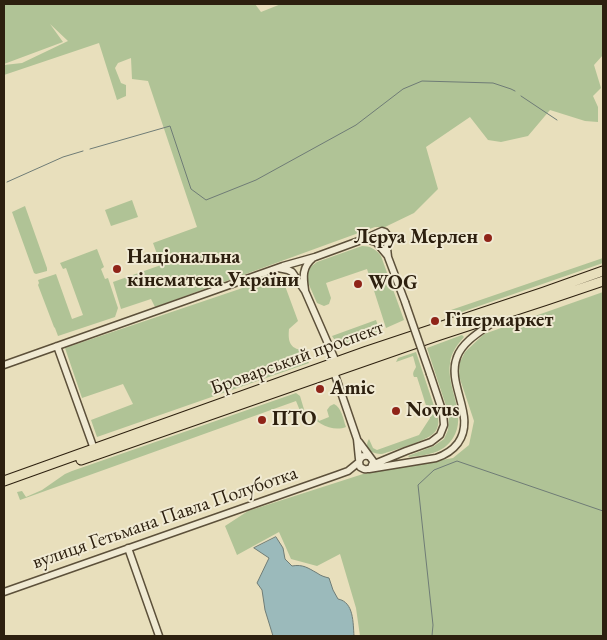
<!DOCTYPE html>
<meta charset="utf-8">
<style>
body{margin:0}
#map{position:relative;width:607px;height:640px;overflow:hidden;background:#e8dfbc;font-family:"EB Garamond",serif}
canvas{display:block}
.frame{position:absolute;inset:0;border:5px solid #2d200f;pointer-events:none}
</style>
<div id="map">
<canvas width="607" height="640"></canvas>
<div class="frame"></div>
</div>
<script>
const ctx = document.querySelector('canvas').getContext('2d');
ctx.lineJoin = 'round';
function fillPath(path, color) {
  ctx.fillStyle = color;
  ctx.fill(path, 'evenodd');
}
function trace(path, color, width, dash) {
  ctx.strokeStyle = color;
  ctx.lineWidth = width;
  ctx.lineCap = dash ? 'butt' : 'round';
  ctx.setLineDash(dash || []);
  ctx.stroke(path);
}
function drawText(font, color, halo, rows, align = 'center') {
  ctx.font = font + ' "EB Garamond",serif';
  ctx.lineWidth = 4;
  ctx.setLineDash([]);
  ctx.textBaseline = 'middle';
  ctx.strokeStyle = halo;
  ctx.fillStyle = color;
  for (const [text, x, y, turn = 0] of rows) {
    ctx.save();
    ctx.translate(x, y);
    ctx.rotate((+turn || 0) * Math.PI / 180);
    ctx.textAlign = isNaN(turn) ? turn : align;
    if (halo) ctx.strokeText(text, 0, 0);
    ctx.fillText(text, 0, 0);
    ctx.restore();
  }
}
const green = new Path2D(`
 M4 4H255L261 12 281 4H603V55L594 65 601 88 593 96 598 107V122L585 121 550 110 528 136 501 142 488 140 470 117 426 147 438 189 414 213 385 227H375L155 307 151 299 121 309 113 282 161 265 153 243 197 227 148 81 132 79 131 58 118 63 115 68 121 83 126 85V96L117 100 99 43 4 75V65L22 63 68 41 50 24 63 42 4 64Z
 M132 200 138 217 111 226 105 210Z
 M25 206 47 268V271L36 274 34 273 12 212Z
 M362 246C370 246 376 249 381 256L404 320 386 328 367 269 326 283 331 298 329 304 324 306 317 303 306 278 307 271 309 268 317 262Z
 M97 249 104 267 101 269 105 279 108 278 118 308 115 317 58 336 55 328 54 327 38 285 39 283 38 280 56 274 72 319 83 315 66 268 63 269 60 263Z
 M603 258V263L453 315 450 312 451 310Z
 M281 275 298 321 289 329C288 340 289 349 303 350L309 363 97 437 91 420 133 404 123 384 82 398 65 348Z
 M603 292V636H360L356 608 340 554 317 566 291 559 279 532 237 555 225 526 248 511 363 474 453 458 469 445 474 421 459 376 460 362 465 352 484 334Z
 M376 320 378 326V331C366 340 341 353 332 336Z
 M462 335 464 337C457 345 451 353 450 363 446 388 468 415 453 438 443 454 426 455 409 457L408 456 434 446 444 439 448 430 449 415 427 348Z
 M416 352 438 418C439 423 438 429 434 433 427 441 394 450 382 454 372 454 363 449 369 439L373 448 377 450 419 435 430 418 417 377H414C412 373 414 371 416 367L413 356 396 362 398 358Z
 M296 393 300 396 306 416 303 418 296 401 20 500 17 492 22 491 26 497 42 490 65 474 72 471Z
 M334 404C342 408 343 419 346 427 333 432 315 424 310 412L314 410 319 421 329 417 327 410 330 406Z`);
const water = new Path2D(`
 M276 537 283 548 285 559 292 566C303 564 308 568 317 573 321 576 325 577 329 578L333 590 338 599C354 602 353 623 354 636H273L265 610 262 590 257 583 269 558 254 548Z`);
const stream = new Path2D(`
 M521 96 557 120
 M90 149 170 126 191 189 206 200 256 180 356 125 403 89 422 81 493 83 511 89 515 91
 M7 182 63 157 83 151
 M432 636 433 625 418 485 434 470 457 461 603 511`);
const minor = new Path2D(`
 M364 239 376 242 387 255
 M278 268 288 270 292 272 305 291 336 362
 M305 290C303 277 302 267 313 258
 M57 346 94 449
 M4 365 283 266 315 257 364 239 382 231 385 232 388 236 387 248 388 257 405 302
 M334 372 357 439 359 459
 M359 442 373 461C373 467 370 470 364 469L360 467 359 462C360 457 363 455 368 456
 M372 465 406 451 431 442 440 435 444 425 443 413 430 374
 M369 469 436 458C445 455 452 451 458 443 477 416 446 385 457 357 463 340 485 329 499 318
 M128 548 159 636
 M4 592 337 475 348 471 359 462`);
const highway = new Path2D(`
 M81 460 434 337 547 300 603 281
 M4 481 367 351 544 292 603 271`);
const minorBridge = new Path2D(`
 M405 302 430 374`);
const markers = [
 [488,238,5,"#8f2418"],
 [117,269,5,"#8f2418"],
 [358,284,5,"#8f2418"],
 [435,321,5,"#8f2418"],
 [320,389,5,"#8f2418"],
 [396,411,5,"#8f2418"],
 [262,420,5,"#8f2418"]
];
const poiNames = [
 ["Леруа Мерлен",478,238,"right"],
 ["Національна",127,258],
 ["кінематека України",127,281],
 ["WOG",368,284],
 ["Гіпермаркет",445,321],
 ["Amic",330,389],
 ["Novus",406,411],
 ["ПТО",272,420]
];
const streetNames = [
 ["Броварський проспект",297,358,-20],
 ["вулиця Гетьмана Павла Полуботка",165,518,-19]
];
fillPath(green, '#b0c396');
fillPath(water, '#9bbabb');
trace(water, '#6f7c76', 1);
trace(stream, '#6f7c76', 1);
trace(minor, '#5c503a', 9);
trace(highway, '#2d200f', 11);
trace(minor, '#f0ead3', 6);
trace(highway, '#e8dfbc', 9);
trace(minorBridge, '#5c503a', 9, []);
trace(minorBridge, '#f0ead3', 6);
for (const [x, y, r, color] of markers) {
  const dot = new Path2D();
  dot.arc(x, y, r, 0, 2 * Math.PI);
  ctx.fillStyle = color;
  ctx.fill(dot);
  trace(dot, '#f0ead3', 2);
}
drawText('bold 20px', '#2d200f', '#f0ead3', poiNames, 'left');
drawText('20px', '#2d200f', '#f0ead3', streetNames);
</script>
